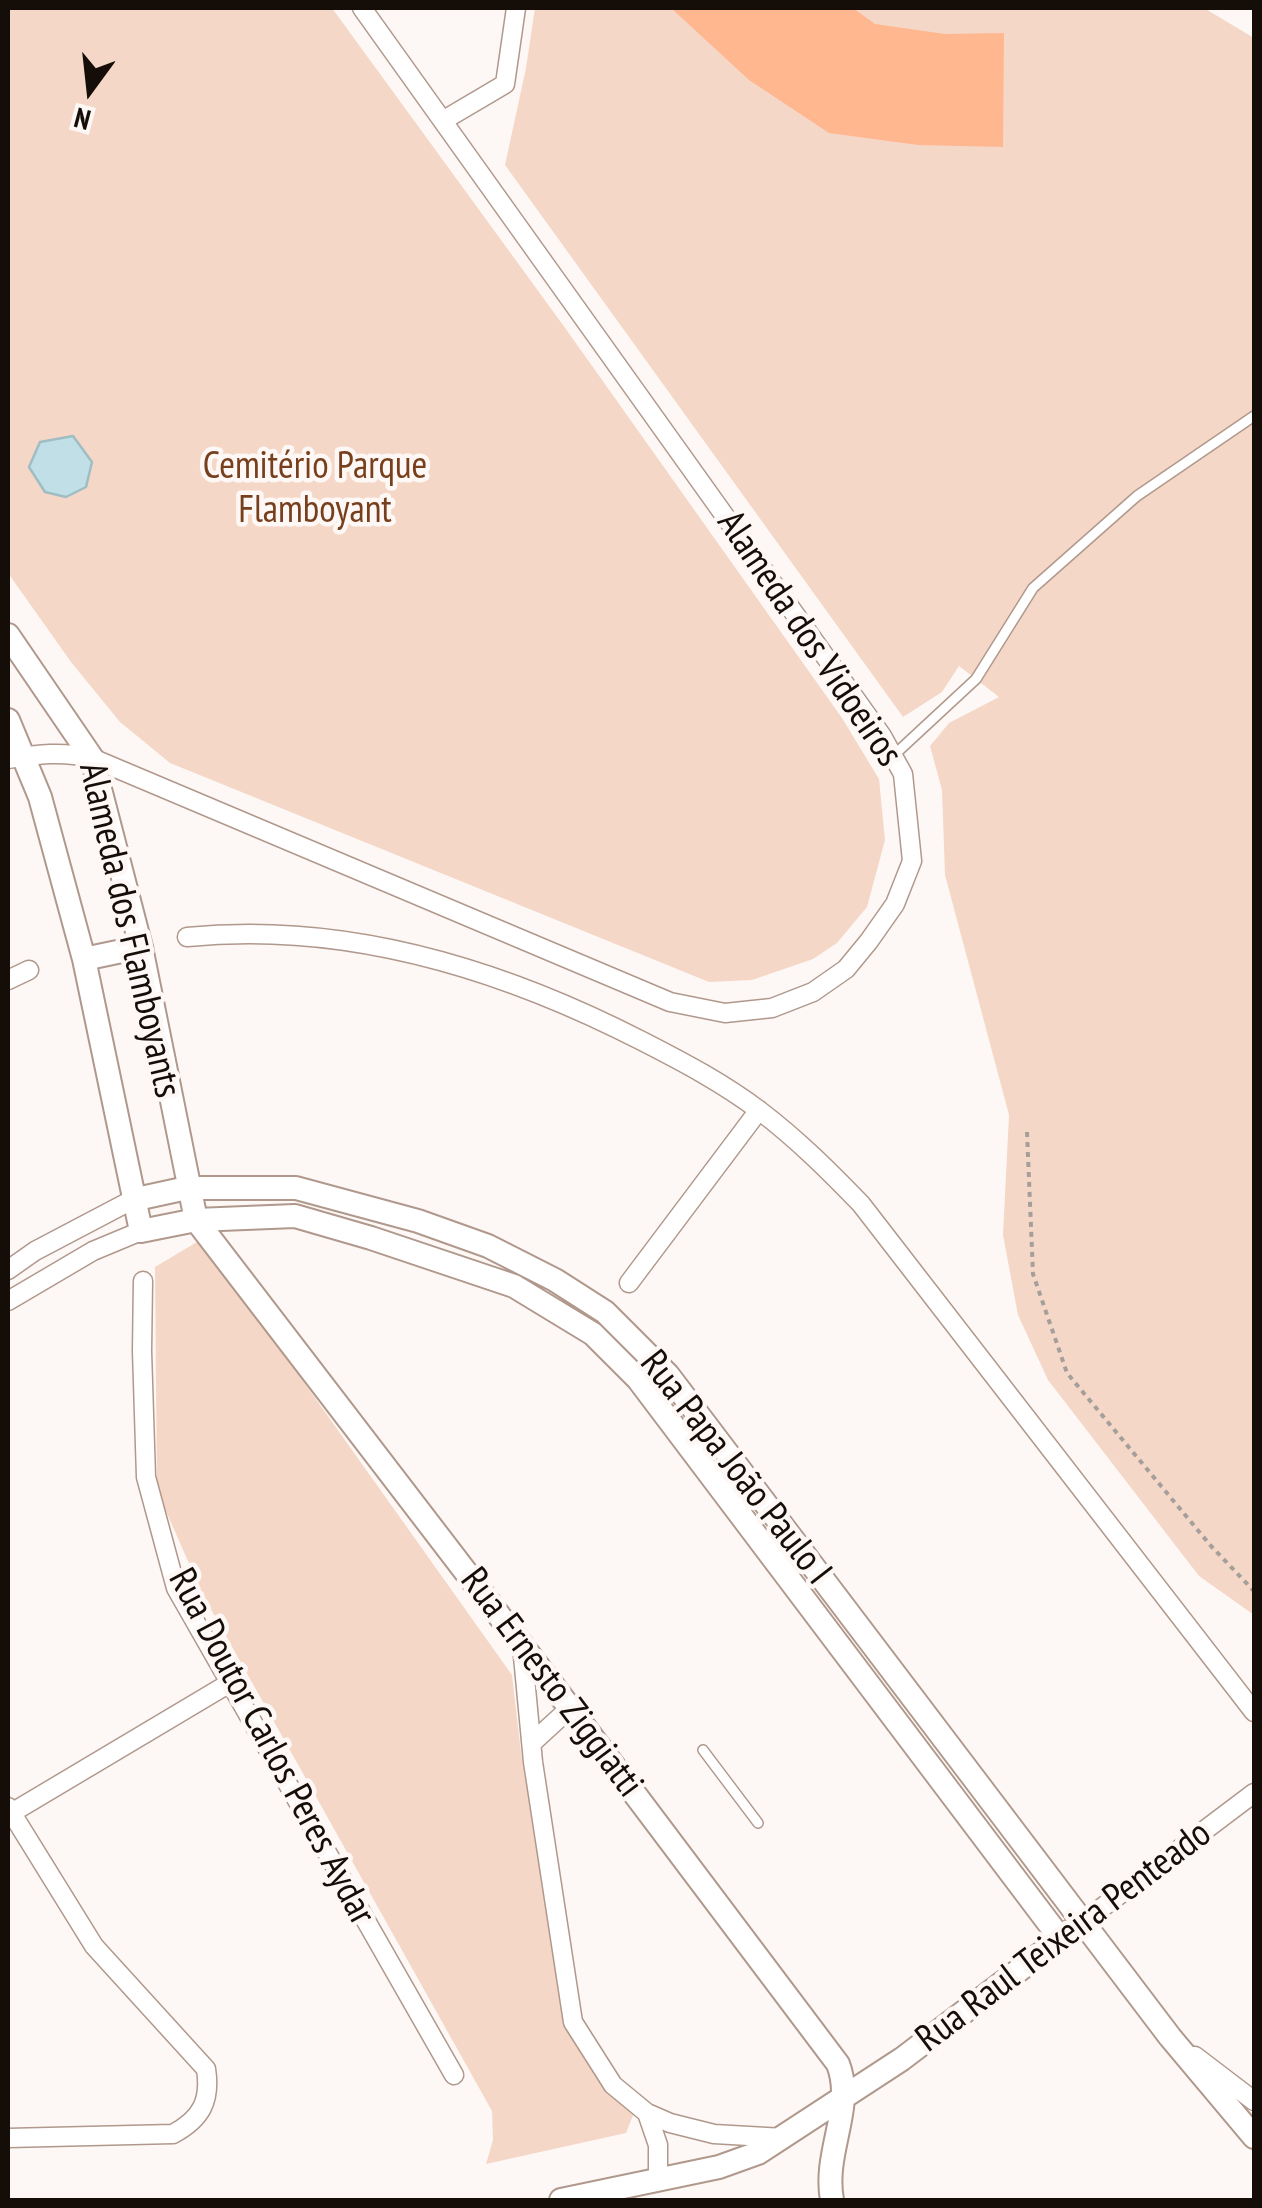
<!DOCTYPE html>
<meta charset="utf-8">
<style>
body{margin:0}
#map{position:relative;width:1262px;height:2208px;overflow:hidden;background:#fdf8f5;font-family:"PT Sans Narrow",sans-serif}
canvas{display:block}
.frame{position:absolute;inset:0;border:10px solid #150d08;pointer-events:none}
.north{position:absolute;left:40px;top:40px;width:100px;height:100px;-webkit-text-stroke:8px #fdf8f5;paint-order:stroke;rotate:195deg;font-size:28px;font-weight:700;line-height:40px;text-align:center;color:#150d08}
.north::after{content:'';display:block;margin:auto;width:35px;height:45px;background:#150d08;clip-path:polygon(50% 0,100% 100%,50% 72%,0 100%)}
</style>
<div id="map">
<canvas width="1262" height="2208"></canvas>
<div class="frame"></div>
<div class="north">N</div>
</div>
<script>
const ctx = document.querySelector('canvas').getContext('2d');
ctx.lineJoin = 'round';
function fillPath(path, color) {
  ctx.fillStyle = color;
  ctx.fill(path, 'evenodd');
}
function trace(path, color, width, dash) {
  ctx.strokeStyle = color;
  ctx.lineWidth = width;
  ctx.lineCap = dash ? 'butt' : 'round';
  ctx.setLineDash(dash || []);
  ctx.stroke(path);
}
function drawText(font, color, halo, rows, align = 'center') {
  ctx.font = font + ' "PT Sans Narrow",sans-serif';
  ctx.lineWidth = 9;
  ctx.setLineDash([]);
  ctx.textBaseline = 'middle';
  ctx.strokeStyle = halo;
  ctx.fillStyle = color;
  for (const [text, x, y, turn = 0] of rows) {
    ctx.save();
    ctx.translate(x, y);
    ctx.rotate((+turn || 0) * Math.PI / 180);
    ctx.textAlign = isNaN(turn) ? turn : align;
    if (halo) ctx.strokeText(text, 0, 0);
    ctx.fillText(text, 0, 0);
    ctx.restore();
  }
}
const green = new Path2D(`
 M8 8H332L563 325 842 718 879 779 885 840 867 907 837 943 813 959 752 980 709 982 170 763 120 722 71 662 8 573Z
 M535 8H1204L1254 38V1615L1199 1576 1048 1380 1018 1315 1003 1235 1009 1115 945 875 942 790 930 746 949 723 999 697 959 666 942 692 903 717 505 165 526 68Z
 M202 1239 512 1675 521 1753 567 2021 634 2113 626 2133 486 2164 493 2140 492 2111 203 1595 157 1491 155 1267Z`);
const water = new Path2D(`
 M671 8H853L875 24 945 34 1004 33 1003 147 918 145 829 133 749 80Z`);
const building = new Path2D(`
 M73 436 92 462 86 487 66 497 45 492 29 467 40 442Z`);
const path = new Path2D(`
 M1027 1132 1033 1274 1067 1373 1211 1546 1254 1591`);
const service = new Path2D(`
 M893 756 976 679 1033 588 1137 496 1254 416
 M703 1750 758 1823`);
const minor = new Path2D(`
 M444 120 505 84 516 8
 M8 759C39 754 61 751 92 758L670 1002 725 1013 772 1008 813 992 846 969 869 941 895 904 912 861 903 774 882 736 362 8
 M187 937C345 921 502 969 642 1041 683 1062 723 1083 760 1111 797 1139 829 1171 861 1204L1254 1712
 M8 980 29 970
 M8 1270 35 1251 132 1200
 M143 1281 142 1351 146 1477 176 1588 454 2075
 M629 1283 759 1110
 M8 1301 93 1251 141 1231
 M522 1646 533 1762 573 2022 613 2085 647 2113 670 2123 714 2134 784 2138
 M533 1742 570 1708
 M8 1807 94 1946 206 2069C211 2101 201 2119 173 2134L8 2138
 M8 1815 228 1684
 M1083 1922 1254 1793
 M1195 2056 1254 2101
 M647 2113 658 2145V2181`);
const tertiary = new Path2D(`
 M8 635 92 758 141 947 196 1220 570 1708 838 2064C855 2108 823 2152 832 2200
 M8 720 40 797 84 959 141 1231 196 1220 295 1216 371 1238 514 1286 593 1334 638 1379 1060 1938
 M84 959 141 947
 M132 1200 187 1188H296L418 1221 488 1246 555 1280 605 1312 668 1375 1170 2037 1254 2137
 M561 2200 719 2167 758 2153 902 2059 1072 1930`);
const parkNames = [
 ["Cemitério Parque",315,467],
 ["Flamboyant",315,511]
];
const streetNames = [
 ["Alameda dos Vidoeiros",809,639,56],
 ["Alameda dos Flamboyants",129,930,77],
 ["Rua Papa João Paulo I",735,1468,52],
 ["Rua Ernesto Ziggiatti",551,1683,53],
 ["Rua Doutor Carlos Peres Aydar",271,1747,62],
 ["Rua Raul Teixeira Penteado",1064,1937,-37]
];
fillPath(green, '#f5d7c7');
fillPath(water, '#ffb790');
fillPath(building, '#c1dfe6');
trace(building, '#a0bdc4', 2.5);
trace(service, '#b0988c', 12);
trace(minor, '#b0988c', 21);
trace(tertiary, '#b0988c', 26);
trace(path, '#a59f9b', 4, [5, 5]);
trace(service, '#fff', 9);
trace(minor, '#fff', 18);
trace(tertiary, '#fff', 22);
drawText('38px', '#783f1d', '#fdf8f5', parkNames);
drawText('38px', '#150d08', '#fdf8f5', streetNames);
</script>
